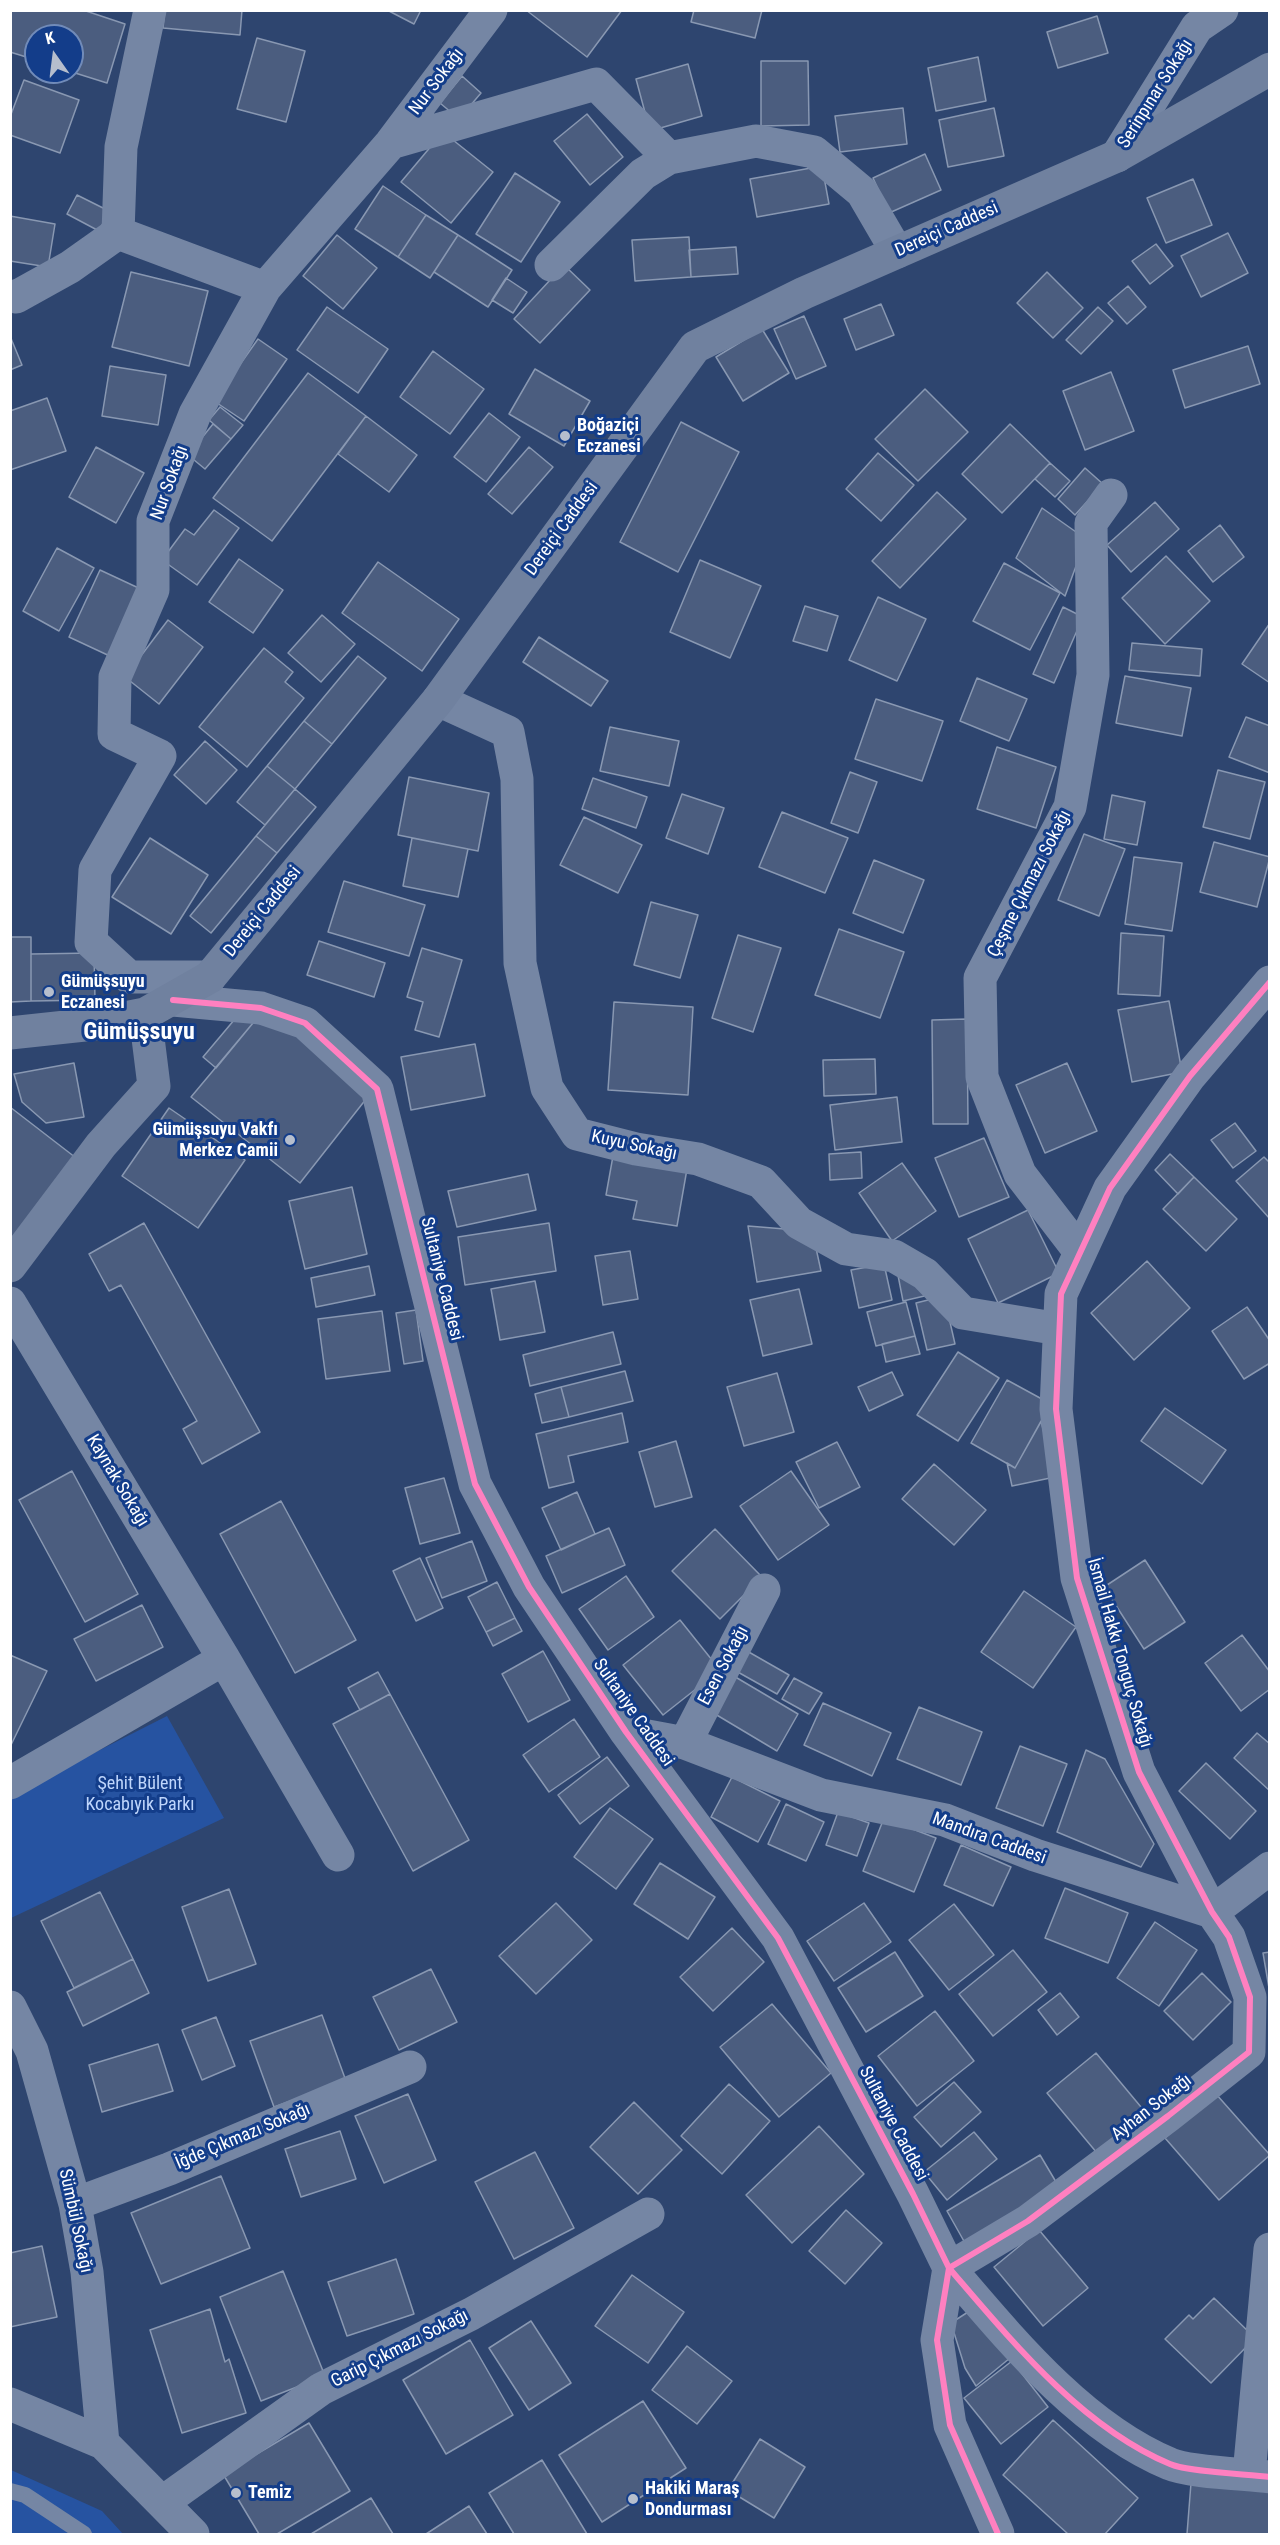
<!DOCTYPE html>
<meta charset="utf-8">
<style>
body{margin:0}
#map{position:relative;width:1280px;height:2545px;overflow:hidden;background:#2e456f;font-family:"Roboto Condensed",sans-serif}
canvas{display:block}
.frame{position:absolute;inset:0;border:12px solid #fff;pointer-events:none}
.north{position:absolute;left:24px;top:24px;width:60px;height:60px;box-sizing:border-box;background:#133d8a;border:2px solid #718bb9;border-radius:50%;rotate:346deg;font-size:16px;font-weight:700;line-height:24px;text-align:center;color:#fff}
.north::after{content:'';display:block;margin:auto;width:21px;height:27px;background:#b6becd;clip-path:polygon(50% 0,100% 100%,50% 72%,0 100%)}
</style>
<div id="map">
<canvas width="1280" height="2545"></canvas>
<div class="frame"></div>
<div class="north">K</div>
</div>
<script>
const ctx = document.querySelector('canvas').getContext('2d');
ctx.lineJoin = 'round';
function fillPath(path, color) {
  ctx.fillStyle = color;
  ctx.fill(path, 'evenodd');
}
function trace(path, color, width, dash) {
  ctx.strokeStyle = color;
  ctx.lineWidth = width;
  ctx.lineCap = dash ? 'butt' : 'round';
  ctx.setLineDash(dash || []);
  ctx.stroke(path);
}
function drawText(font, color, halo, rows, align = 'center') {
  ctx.font = font + ' "Roboto Condensed",sans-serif';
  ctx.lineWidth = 6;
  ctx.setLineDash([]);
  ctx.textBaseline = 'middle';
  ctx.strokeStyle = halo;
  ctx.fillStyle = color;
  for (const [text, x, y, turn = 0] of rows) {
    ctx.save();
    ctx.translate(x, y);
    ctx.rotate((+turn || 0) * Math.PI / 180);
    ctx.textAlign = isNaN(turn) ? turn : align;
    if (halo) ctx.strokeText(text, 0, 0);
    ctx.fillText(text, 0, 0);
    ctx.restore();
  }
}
const green = new Path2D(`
 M167 1716 224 1818 11 1918V1795Z
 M11 2470 102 2511 123 2534H11Z`);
const building = new Path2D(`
 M10 10H83L125 24 107 83 72 72V36H36V60L10 52Z
 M165 10H242L240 35 163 28Z
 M387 10H421L414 24Z
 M526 10H622L587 57Z
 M694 10H762L755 38 691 22Z
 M1097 16 1108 53 1058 68 1047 32Z
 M257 38 305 51 286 122 237 109Z
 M978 57 986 101 936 111 928 68Z
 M761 61H808L809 125 761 126Z
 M688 64 702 116 650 131 636 79Z
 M462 76 481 93 459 119 440 103Z
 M24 80 79 100 60 153 10 135V117Z
 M903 108 907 144 840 152 835 116Z
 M994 108 1004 156 948 167 939 120Z
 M587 114 623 157 590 185 554 141Z
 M443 132 493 172 451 223 401 182Z
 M925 154 941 190 889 213 873 178Z
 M822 166 829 204 757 217 750 179Z
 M515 173 560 202 521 262 476 234Z
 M1193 179 1212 225 1166 243 1147 198Z
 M383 186 426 215 398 257 355 229Z
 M77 195 109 211 99 231 67 214Z
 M426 215 458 235 430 278 398 257Z
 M10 216 55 224 48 267 10 261Z
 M1228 233 1248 273 1201 297 1181 256Z
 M337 235 377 268 343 309 303 276Z
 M458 235 512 270 488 307 434 272Z
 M689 237 691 277 635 281 632 240Z
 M1156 244 1173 266 1150 284 1132 261Z
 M736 247 738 274 691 277 689 250Z
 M564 265 590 290 540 343 514 319Z
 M131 272 208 291 189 366 112 347Z
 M1047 272 1083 308 1053 338 1017 303Z
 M506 278 527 292 513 313 492 300Z
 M1128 286 1146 307 1127 324 1108 303Z
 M881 304 894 335 856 350 844 319Z
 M327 307 388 349 358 393 297 350Z
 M1098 307 1113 321 1081 354 1066 340Z
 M804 316 826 366 796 379 774 329Z
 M762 329 789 373 743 401 716 357Z
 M10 336 22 365 10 370Z
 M258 339 287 359 244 421 214 401Z
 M1248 346 1260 384 1185 408 1173 370Z
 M433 351 484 389 450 434 400 397Z
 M110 366 166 375 158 425 102 416Z
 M535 369 590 401 564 446 509 414Z
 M1111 372 1134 431 1085 450 1063 391Z
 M308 373 366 416 272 541 213 498Z
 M925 389 968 432 918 481 875 439Z
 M47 398 66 451 10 470V411Z
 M220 407 243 425 231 439 209 420Z
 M489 413 520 437 486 482 454 457Z
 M366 416 417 455 389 492 338 454Z
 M681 422 739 452 678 572 620 542Z
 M213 424 231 439 205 469 188 455Z
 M1010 424 1050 463 1002 513 962 474Z
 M96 447 144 473 116 523 69 497Z
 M529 447 553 467 512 514 488 494Z
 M878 453 914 485 881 521 846 489Z
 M1050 463 1070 481 1055 497 1035 479Z
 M1085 468 1103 484 1075 515 1058 499Z
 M937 492 966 519 900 588 872 561Z
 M1155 502 1179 529 1131 572 1107 545Z
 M1042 508 1086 539 1065 596 1016 558Z
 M214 510 239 528 197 585 162 560 185 529 194 535Z
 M1220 525 1244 557 1213 582 1188 551Z
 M57 548 94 568 59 631 23 611Z
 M1166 556 1210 601 1165 644 1122 598Z
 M239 559 283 590 253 633 209 602Z
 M700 560 761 586 730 658 670 632Z
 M378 562 459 619 422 671 342 613Z
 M1004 563 1060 593 1030 650 973 621Z
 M100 570 145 591 114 658 69 637Z
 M878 597 926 619 897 681 849 660Z
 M805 606 838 616 827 651 793 641Z
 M1063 607 1083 617 1054 683 1033 674Z
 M322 615 355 644 321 682 288 653Z
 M168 620 203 647 159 704 125 677Z
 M1270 623V683L1242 664Z
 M539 637 608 681 591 706 523 662Z
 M1132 643 1202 649 1200 676 1129 670Z
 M264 648 293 672 285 682 304 698 247 767 199 727Z
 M358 656 386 678 332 744 304 721Z
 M1125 676 1191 688 1182 736 1116 723Z
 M977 678 1027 699 1009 741 960 721Z
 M876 699 943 721 922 781 855 759Z
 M1246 717 1270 726V773L1229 757Z
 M304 721 332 744 295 789 267 766Z
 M610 727 679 741 669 786 600 771Z
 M205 741 237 770 206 804 174 775Z
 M997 747 1056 767 1036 828 977 809Z
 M267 766 295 789 265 825 237 802Z
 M1218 770 1265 782 1250 839 1203 827Z
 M850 772 877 782 858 833 831 823Z
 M409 777 489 793 478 851 398 835Z
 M593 778 647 797 636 828 582 809Z
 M295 789 316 807 277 853 256 836Z
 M682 794 724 808 708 854 666 838Z
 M1112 795 1145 802 1137 845 1104 839Z
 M782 812 848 838 825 893 759 867Z
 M584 817 642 845 618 893 560 865Z
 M1084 834 1125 849 1099 916 1058 900Z
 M256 836 277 853 211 933 190 916Z
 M150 838 208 875 171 934 112 897Z
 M412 838 468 849 458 897 403 886Z
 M1214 842 1270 857 1257 907 1200 892Z
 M1134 857 1182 863 1172 931 1125 924Z
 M874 860 924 880 903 933 853 913Z
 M344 881 425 905 409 956 328 932Z
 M651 902 698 915 680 978 634 965Z
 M839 929 904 952 880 1018 815 995Z
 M1121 933 1164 936 1160 996 1118 994Z
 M738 935 781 948 753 1032 712 1018Z
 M10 937H31V1001L10 1002Z
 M319 941 385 963 374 997 307 975Z
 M422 948 462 960 439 1037 415 1030 423 1002 407 997Z
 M94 953 95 1000 31 1001V954Z
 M1169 1001 1182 1072 1132 1082 1118 1010Z
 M614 1002 693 1007 688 1095 608 1090Z
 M240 1013 253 1023 216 1068 203 1057Z
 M967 1019 968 1124H933L932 1020Z
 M253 1023 291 1026 370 1094 300 1183 191 1097Z
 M475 1044 485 1096 411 1110 401 1057Z
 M875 1059 876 1094 824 1096 823 1060Z
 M74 1063 84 1117 46 1123 22 1102 14 1074Z
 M1067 1063 1097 1131 1045 1153 1016 1085Z
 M897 1097 902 1142 835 1150 830 1105Z
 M10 1107 80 1161 10 1244Z
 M169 1108 245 1160 198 1228 122 1176Z
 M1235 1123 1256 1151 1233 1168 1211 1140Z
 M984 1138 1009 1197 959 1217 935 1158Z
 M861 1152 862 1178 830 1180 829 1154Z
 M1170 1154 1194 1177 1178 1194 1155 1170Z
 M613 1156 687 1169 677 1226 633 1219 637 1201 606 1195Z
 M1264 1157 1270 1163V1219L1236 1181Z
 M902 1163 936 1211 892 1241 859 1193Z
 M528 1174 536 1210 457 1227 448 1191Z
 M1194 1177 1237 1219 1206 1251 1163 1209Z
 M352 1187 367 1254 305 1269 289 1201Z
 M1028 1210 1059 1273 998 1303 968 1239Z
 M144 1223 260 1432 202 1464 183 1429 197 1421 121 1285 109 1291 89 1254Z
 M549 1223 556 1271 465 1285 458 1237Z
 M748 1226 797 1230 814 1239 821 1271 757 1282Z
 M630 1251 638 1299 603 1305 595 1256Z
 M1147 1261 1190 1308 1134 1360 1091 1313Z
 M884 1264 892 1300 859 1308 851 1270Z
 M896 1265 933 1294 903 1301Z
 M369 1266 375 1295 316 1307 311 1278Z
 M535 1281 545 1332 500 1340 491 1289Z
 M799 1289 812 1344 763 1356 750 1300Z
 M944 1296 955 1344 927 1350 916 1303Z
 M906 1302 915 1336 876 1346 867 1312Z
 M1247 1307 1270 1341V1363L1244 1379 1212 1331Z
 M416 1310 423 1361 404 1364 396 1313Z
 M382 1311 390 1371 326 1379 318 1319Z
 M613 1332 621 1364 530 1386 523 1355Z
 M915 1336 920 1354 886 1362 882 1344Z
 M958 1352 999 1378 958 1441 917 1415Z
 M625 1371 633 1401 569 1417 561 1387Z
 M892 1372 903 1395 869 1411 858 1387Z
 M777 1373 794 1432 744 1446 727 1387Z
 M1007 1380 1051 1404 1015 1468 971 1443Z
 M561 1387 569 1417 542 1423 535 1394Z
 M1165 1408 1226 1450 1202 1484 1141 1441Z
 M622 1413 628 1442 568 1456 574 1482 549 1488 536 1434Z
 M1041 1421 1055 1477 1012 1486 1007 1463 1015 1468Z
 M676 1441 692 1497 655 1507 639 1452Z
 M837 1442 860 1487 819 1508 796 1462Z
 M934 1464 986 1510 954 1545 902 1499Z
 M72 1471 138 1594 85 1622 19 1500Z
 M791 1471 829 1525 778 1560 740 1506Z
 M444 1478 460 1533 420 1544 405 1488Z
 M577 1492 595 1534 561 1550 542 1508Z
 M281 1501 356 1640 295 1673 220 1534Z
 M609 1528 625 1565 562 1593 546 1556Z
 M715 1529 762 1577 720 1619 672 1571Z
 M472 1541 487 1581 442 1598 426 1558Z
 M420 1558 443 1608 416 1621 393 1571Z
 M1145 1560 1185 1622 1144 1649 1104 1587Z
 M626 1576 654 1617 608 1650 579 1609Z
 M497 1582 515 1618 486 1632 468 1597Z
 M1024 1591 1076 1627 1033 1688 981 1652Z
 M142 1605 163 1647 96 1681 74 1639Z
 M515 1618 522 1631 493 1646 486 1632Z
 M680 1620 720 1670 663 1715 623 1665Z
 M1242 1635 1270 1672V1689L1241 1711 1205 1663Z
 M543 1651 570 1700 528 1722 502 1674Z
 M747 1651 789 1675 777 1694 736 1671Z
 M10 1655 47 1671 10 1747Z
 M378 1672 390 1694 360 1710 348 1688Z
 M732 1675 798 1714 777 1751 710 1711Z
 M794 1678 822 1693 809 1714 782 1699Z
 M390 1694 469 1840 413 1871 333 1724Z
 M823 1703 891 1733 872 1776 804 1745Z
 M919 1707 982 1732 961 1785 897 1759Z
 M574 1719 600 1757 549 1792 523 1755Z
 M1257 1733 1270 1744V1791L1234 1758Z
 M1020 1746 1067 1764 1043 1826 996 1808Z
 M1086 1750 1105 1759 1154 1844 1141 1867 1057 1832Z
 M607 1757 629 1786 580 1824 558 1795Z
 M1206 1763 1256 1811 1230 1839 1179 1791Z
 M732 1777 780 1801 758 1842 711 1817Z
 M786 1804 824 1822 806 1861 768 1844Z
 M610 1808 653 1839 616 1889 574 1857Z
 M838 1812 869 1823 857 1856 826 1845Z
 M884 1818 936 1838 914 1892 863 1871Z
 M961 1845 1011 1867 993 1906 944 1885Z
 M660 1863 715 1897 688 1939 634 1904Z
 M1065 1888 1128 1913 1108 1963 1045 1938Z
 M229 1889 256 1964 208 1981 182 1907Z
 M100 1892 133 1959 74 1988 41 1921Z
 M556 1903 592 1940 536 1994 499 1956Z
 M864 1903 891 1942 834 1981 807 1941Z
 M954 1904 994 1955 949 1990 909 1940Z
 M1155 1922 1197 1950 1159 2006 1117 1978Z
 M732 1928 764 1962 713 2011 680 1977Z
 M1013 1950 1047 1992 993 2036 959 1994Z
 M895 1952 923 1996 866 2032 838 1988Z
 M1270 1952V1994L1263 1953Z
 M133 1959 149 1993 83 2026 67 1992Z
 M431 1969 457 2022 399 2050 373 1997Z
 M1202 1973 1231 2002 1193 2040 1164 2011Z
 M1060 1993 1079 2017 1057 2035 1038 2010Z
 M772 2004 831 2073 779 2117 720 2047Z
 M935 2011 974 2061 917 2106 878 2056Z
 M322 2015 346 2081 274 2107 250 2041Z
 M216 2017 235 2066 202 2080 182 2030Z
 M158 2044 173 2091 102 2112 89 2065Z
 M1096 2053 1146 2113 1097 2153 1047 2093Z
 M954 2082 981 2112 941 2147 914 2117Z
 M729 2084 770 2121 722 2174 681 2136Z
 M408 2094 436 2160 384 2183 355 2116Z
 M1216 2094 1270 2155 1219 2200 1165 2138Z
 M634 2102 682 2150 638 2194 590 2147Z
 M819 2126 864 2174 792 2243 746 2195Z
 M340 2131 356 2179 301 2197 285 2149Z
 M974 2132 997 2159 947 2200 924 2172Z
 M535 2152 574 2228 514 2259 475 2182Z
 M1040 2155 1059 2187 965 2243 947 2211Z
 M221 2176 250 2248 161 2284 131 2213Z
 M846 2210 882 2243 845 2284 809 2251Z
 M1039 2230 1088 2288 1043 2326 994 2267Z
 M42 2246 57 2317 10 2327V2253Z
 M396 2259 414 2314 347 2336 328 2282Z
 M283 2271 325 2376 261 2401 220 2297Z
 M632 2275 684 2312 648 2363 595 2326Z
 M1214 2298 1255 2338 1211 2383 1165 2339 1189 2315 1193 2319Z
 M210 2309 225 2362 229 2359 246 2413 182 2433 150 2330Z
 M968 2312 1010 2358 976 2386 965 2368 951 2323Z
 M531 2321 571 2383 529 2410 489 2348Z
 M470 2340 513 2415 446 2454 403 2380Z
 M687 2346 732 2381 697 2424 652 2390Z
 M1012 2361 1048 2407 1001 2444 964 2398Z
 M643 2401 686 2468 602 2522 559 2455Z
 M1053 2420 1138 2498 1105 2534H1068L1003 2475Z
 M309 2423 350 2491 277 2534H259L223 2474Z
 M760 2439 805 2467 774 2518 728 2490Z
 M542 2460 587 2534H514L489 2493Z
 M1191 2483 1270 2489V2534H1187Z
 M371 2498 393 2534H311Z
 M469 2506 487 2534H426Z`);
const lane = new Path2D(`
 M10 2491 25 2495 84 2534`);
const street = new Path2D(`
 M391 143 596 84 669 158
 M1117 156 1197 27 1222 10
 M118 233 121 147 150 10
 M118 233 265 288
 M551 265 643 174 669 158 756 141 814 152 862 192 897 252
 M10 296 16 297 70 267 118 233
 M438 700 508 732 517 779 520 963 547 1088 577 1134 636 1149 698 1159 761 1182 799 1223 846 1249 894 1256 925 1274 963 1313 1059 1329
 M210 977H129L91 942 95 870 160 756 114 734 115 677 153 590V521L195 414 265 288 391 143 491 10
 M1270 982 1190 1076 1110 1188 1061 1294 1056 1409 1077 1578 1139 1772 1212 1912 1229 1937 1250 1997 1249 2052 1168 2116 1028 2221 949 2268C1010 2339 1081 2427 1170 2464 1188 2472 1247 2474 1270 2477
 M173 1000 261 1008 305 1023 377 1089 475 1484 529 1587 626 1732 778 1938 913 2194 949 2268 937 2340 950 2425 998 2534
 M1080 1252 1020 1174 982 1077 980 978 1070 807 1093 675 1091 523 1111 495
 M10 1303 224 1659 10 1783
 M224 1659 338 1855
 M626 1732 685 1743 821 1795 945 1820 1035 1855 1212 1912
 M685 1743 764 1590
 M1212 1912 1270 1868
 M10 2007 32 2051 75 2204 87 2272 103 2443
 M75 2204 169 2169 410 2067
 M10 2404 103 2443 193 2534
 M1249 2474 1270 2249
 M163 2502 321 2389 471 2314 648 2214`);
const secondary = new Path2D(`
 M10 1033 94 1024 145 1014 210 977 438 700 695 347 804 293 1117 156 1270 69
 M10 1266 101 1145 154 1086 145 1014`);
const cycleway = new Path2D(`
 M1270 982 1190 1076 1110 1188 1061 1294 1056 1409 1077 1578 1139 1772 1212 1912 1229 1937 1250 1997 1249 2052 1168 2116 1028 2221 949 2268C1010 2339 1081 2427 1170 2464 1188 2472 1247 2474 1270 2477
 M173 1000 261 1008 305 1023 377 1089 475 1484 529 1587 626 1732 778 1938 913 2194 949 2268 937 2340 950 2425 998 2534`);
const markers = [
 [565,436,6,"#b6becd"],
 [49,992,6,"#b6becd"],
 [290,1140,6,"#b6becd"],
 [236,2493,6,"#b6becd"],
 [633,2499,6,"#b6becd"]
];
const streetNames = [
 ["Nur Sokağı",437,82,-53],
 ["Serinpınar Sokağı",1156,94,-58],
 ["Dereiçi Caddesi",947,230,-24],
 ["Nur Sokağı",170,483,-70],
 ["Dereiçi Caddesi",562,529,-54],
 ["Çeşme Çıkmazı Sokağı",1030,884,-63],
 ["Dereiçi Caddesi",263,912,-51],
 ["Kuyu Sokağı",634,1146,12],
 ["Sultaniye Caddesi",441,1279,76],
 ["Kaynak Sokağı",117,1481,59],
 ["İsmail Hakkı Tonguç Sokağı",1119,1653,74],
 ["Esen Sokağı",724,1666,-62],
 ["Sultaniye Caddesi",633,1713,55],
 ["Mandıra Caddesi",989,1839,20],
 ["Ayhan Sokağı",1152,2108,-38],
 ["Sultaniye Caddesi",893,2124,62],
 ["İğde Çıkmazı Sokağı",243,2137,-23],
 ["Sümbül Sokağı",75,2221,78],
 ["Garip Çıkmazı Sokağı",400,2349,-27]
];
const poiNames = [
 ["Boğaziçi",577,426],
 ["Eczanesi",577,447],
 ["Gümüşsuyu",61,982],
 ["Eczanesi",61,1003],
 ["Gümüşsuyu Vakfı",278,1130,"right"],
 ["Merkez Camii",278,1151,"right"],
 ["Hakiki Maraş",645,2489],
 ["Dondurması",645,2510],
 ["Temiz",248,2493]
];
const parkNames = [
 ["Şehit Bülent",140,1784],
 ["Kocabıyık Parkı",140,1805]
];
const districtNames = [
 ["Gümüşsuyu",139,1033]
];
fillPath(green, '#2653a1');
fillPath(building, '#4b5d7f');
trace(building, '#8998b2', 1.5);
trace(lane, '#7586a4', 16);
trace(street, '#7586a4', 33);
trace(secondary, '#70819f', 33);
trace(cycleway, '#ff80c0', 6);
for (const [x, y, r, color] of markers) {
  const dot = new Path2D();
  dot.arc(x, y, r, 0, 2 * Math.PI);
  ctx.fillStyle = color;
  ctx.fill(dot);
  trace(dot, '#133d8a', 2);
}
drawText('18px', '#fff', '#133d8a', streetNames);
drawText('bold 18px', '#fff', '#133d8a', poiNames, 'left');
drawText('18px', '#bfd6fc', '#133d8a', parkNames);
drawText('bold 24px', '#fff', '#133d8a', districtNames);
</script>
